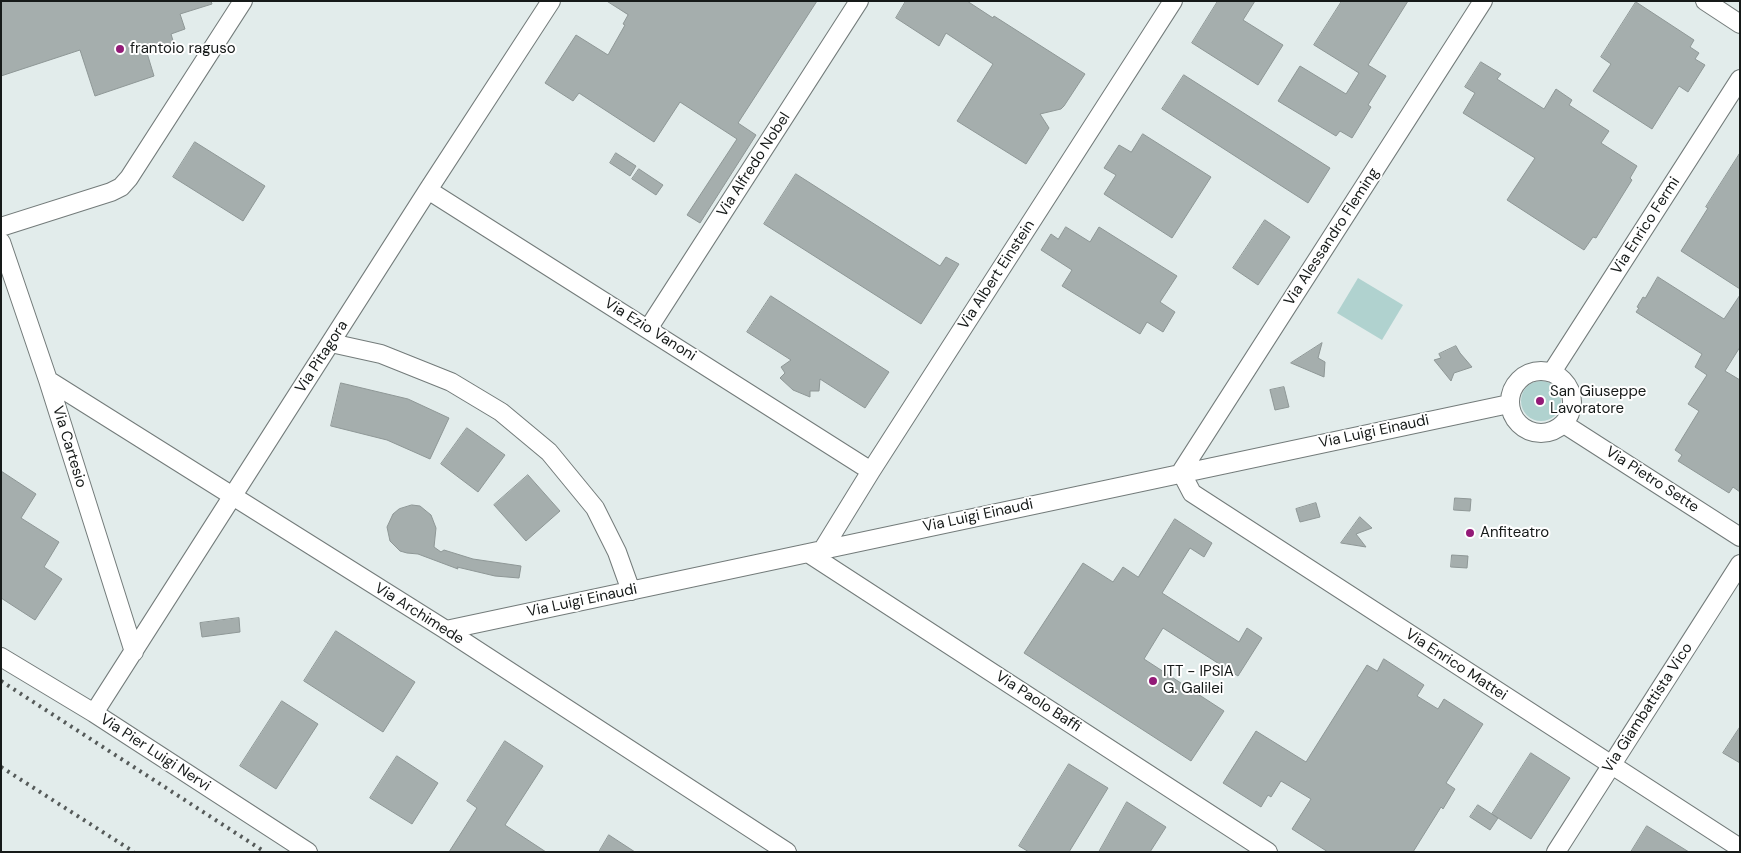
<!DOCTYPE html>
<style>
body{margin:0}
#map{position:relative;width:1741px;height:853px;overflow:hidden;background:#e2eceb;font-family:"DM Sans",sans-serif}
canvas{display:block}
.frame{position:absolute;inset:0;border:2px solid #161a19;pointer-events:none}
</style>
<div id="map">
<canvas width="1741" height="853"></canvas>
<div class="frame"></div>
</div>
<script>
const ctx = document.querySelector('canvas').getContext('2d');
ctx.lineJoin = 'round';
function fillPath(path, color) {
  ctx.fillStyle = color;
  ctx.fill(path, 'evenodd');
}
function trace(path, color, width, dash) {
  ctx.strokeStyle = color;
  ctx.lineWidth = width;
  ctx.lineCap = dash ? 'butt' : 'round';
  ctx.setLineDash(dash || []);
  ctx.stroke(path);
}
function drawText(font, color, halo, rows, align = 'center') {
  ctx.font = font + ' "DM Sans",sans-serif';
  ctx.lineWidth = 4;
  ctx.setLineDash([]);
  ctx.textBaseline = 'middle';
  ctx.strokeStyle = halo;
  ctx.fillStyle = color;
  for (const [text, x, y, turn = 0] of rows) {
    ctx.save();
    ctx.translate(x, y);
    ctx.rotate((+turn || 0) * Math.PI / 180);
    ctx.textAlign = isNaN(turn) ? turn : align;
    if (halo) ctx.strokeText(text, 0, 0);
    ctx.fillText(text, 0, 0);
    ctx.restore();
  }
}
const green = new Path2D(`
 M1358 278 1403 305 1382 340 1337 313Z
 M1521 401a20 20 0 1 1 40 0a20 20 0 1 1-40 0Z`);
const building = new Path2D(`
 M1 1H211L212 4 180 14 185 29 171 34 174 44 147 53 154 76 95 96 80 50 1 76Z
 M607 1H817L738 123 756 135 700 223 687 215 737 139 680 102 654 142 579 93 573 101 545 83 576 35 608 55 625 25 623 24 628 15Z
 M906 1H967L993 18 994 16 1085 74 1064 106 1061 109 1040 114 1049 128 1026 164 957 121 993 64 946 33 939 46 896 18Z
 M1218 1H1255L1243 20 1283 45 1258 85 1192 43Z
 M1342 1H1408L1368 65 1386 76 1368 105 1371 107 1352 138 1340 131 1336 136 1278 101 1300 66 1346 94 1359 73 1314 45Z
 M1636 2 1694 40 1690 47 1699 53 1695 59 1705 65 1688 92 1679 86 1652 129 1593 91 1611 64 1601 57Z
 M1481 62 1501 74 1497 79 1544 109 1556 89 1572 100 1569 105 1609 131 1601 143 1637 166 1630 178 1632 180 1596 238 1593 237 1584 250 1507 200 1535 158 1463 113 1475 93 1465 87Z
 M1184 75 1330 168 1308 203 1162 109Z
 M1143 134 1211 177 1172 238 1104 194 1116 175 1104 168 1119 145 1131 152Z
 M195 142 265 186 243 221 173 177Z
 M616 153 636 166 630 176 610 163Z
 M1740 153V289L1681 251 1708 208 1706 207Z
 M639 169 663 185 656 195 632 179Z
 M796 174 940 266 946 257 959 264 921 324 764 224Z
 M1265 220 1290 237 1258 285 1233 268Z
 M1066 227 1090 242 1099 227 1177 276 1160 302 1175 312 1163 332 1147 322 1140 334 1062 286 1072 270 1041 250 1051 234 1058 239Z
 M1658 277 1724 319 1740 295V347L1725 371 1740 380V492L1733 487 1729 493 1678 461 1682 455 1675 450 1699 411 1688 404 1707 375 1695 367 1702 354 1636 312 1639 308 1637 307 1643 297 1645 298Z
 M771 296 889 372 865 408 820 379 819 391H810V397L793 390 780 378 785 373 781 367 791 360 747 332Z
 M1322 343 1318 358 1325 362 1324 377 1291 363Z
 M1456 346 1460 353 1472 367 1454 373 1451 381 1434 360 1441 358 1439 354Z
 M341 383 408 399 449 418 430 459 387 440 331 426Z
 M1284 387 1289 407 1275 410 1270 390Z
 M467 428 505 455 478 492 441 464Z
 M1 471 36 494 21 518 59 542 44 567 62 579 35 620 1 598Z
 M528 475 560 511 526 541 494 505Z
 M1455 498 1471 499 1470 511 1454 510Z
 M1316 503 1320 517 1300 522 1296 509Z
 M412 505 420 506 431 515 436 528 434 547 441 552 444 550 473 559 521 566 519 578 495 576 457 567 458 569 418 554 407 553 400 551 390 541 387 527 393 514 399 509Z
 M1360 517 1372 528 1356 534 1366 547 1341 543Z
 M1175 519 1212 543 1204 557 1190 548 1162 593 1239 642 1247 628 1262 638 1238 676 1163 628 1144 659 1224 711 1191 761 1024 653 1083 563 1113 582 1123 567 1138 577Z
 M1452 555 1468 556 1467 568 1451 567Z
 M239 618 240 632 202 637 200 623Z
 M336 631 415 682 383 732 304 681Z
 M1384 659 1424 685 1417 696 1438 709 1444 699 1483 724 1446 783 1455 789 1443 809 1441 807 1413 852H1328L1292 829 1311 799 1281 781 1271 797 1268 795 1261 807 1223 783 1256 731 1306 762 1367 665 1377 671Z
 M282 701 318 724 276 789 240 766Z
 M1740 727V763L1723 753Z
 M505 741 543 766 505 825 546 852H449L477 808 467 801Z
 M1531 753 1570 778 1531 839 1492 814Z
 M397 756 438 783 412 824 370 798Z
 M1069 764 1108 788 1069 852H1029L1019 846Z
 M1127 802 1166 827 1150 852H1099Z
 M1478 805 1498 818 1490 830 1470 817Z
 M1647 826 1689 852H1631Z
 M609 835 635 852H599Z`);
const minor = new Path2D(`
 M1483 1 1181 472 1192 493 1740 848
 M1705 1 1740 24
 M428 190 871 471
 M1 227 111 192 121 187 129 178 243 1
 M1 242 48 380 134 652
 M648 329 859 1
 M331 343 381 354 451 382 501 412 549 452 595 508 617 552 631 591
 M1510 402a31 31 0 1 1 62 0a31 31 0 1 1-62 0Z
 M1552 372 1740 79
 M48 380 446 630 787 852
 M1564 424 1740 537
 M823 549 871 471 1173 1
 M808 553 1268 852
 M446 630 1509 404
 M1 657 94 713 308 852
 M94 713 428 190 551 1
 M1556 852 1740 564`);
const rail = new Path2D(`
 M1 681 265 852
 M1 767 134 852`);
const markers = [
 [120,49,5,"#931a77"],
 [1540,401,5,"#931a77"],
 [1470,533,5,"#931a77"],
 [1153,681,5,"#931a77"]
];
const poiNames = [
 ["frantoio raguso",130,49],
 ["San Giuseppe",1550,392],
 ["Lavoratore",1550,409],
 ["Anfiteatro",1480,533],
 ["ITT - IPSIA",1163,672],
 ["G. Galilei",1163,689]
];
const streetNames = [
 ["Via Alfredo Nobel",754,165,-57],
 ["Via Enrico Fermi",1646,226,-57],
 ["Via Alessandro Fleming",1332,237,-57],
 ["Via Albert Einstein",997,275,-57],
 ["Via Ezio Vanoni",650,330,32],
 ["Via Pitagora",322,357,-57],
 ["Via Luigi Einaudi",1374,432,-12],
 ["Via Cartesio",69,447,73],
 ["Via Pietro Sette",1652,480,33],
 ["Via Luigi Einaudi",978,516,-12],
 ["Via Luigi Einaudi",582,601,-12],
 ["Via Archimede",419,614,32],
 ["Via Enrico Mattei",1456,665,33],
 ["Via Paolo Baffi",1038,702,33],
 ["Via Giambattista Vico",1648,708,-57],
 ["Via Pier Luigi Nervi",155,753,33]
];
fillPath(green, '#b0d2cf');
fillPath(building, '#a5aead');
trace(building, '#8e9796', 1);
trace(minor, '#737b7a', 20);
trace(minor, '#fff', 18);
trace(rail, '#555a59', 4, [2.5, 5]);
for (const [x, y, r, color] of markers) {
  const dot = new Path2D();
  dot.arc(x, y, r, 0, 2 * Math.PI);
  ctx.fillStyle = color;
  ctx.fill(dot);
  trace(dot, '#fff', 2);
}
drawText('15px', '#161a19', '#fff', poiNames, 'left');
drawText('15px', '#161a19', '#fff', streetNames);
</script>
